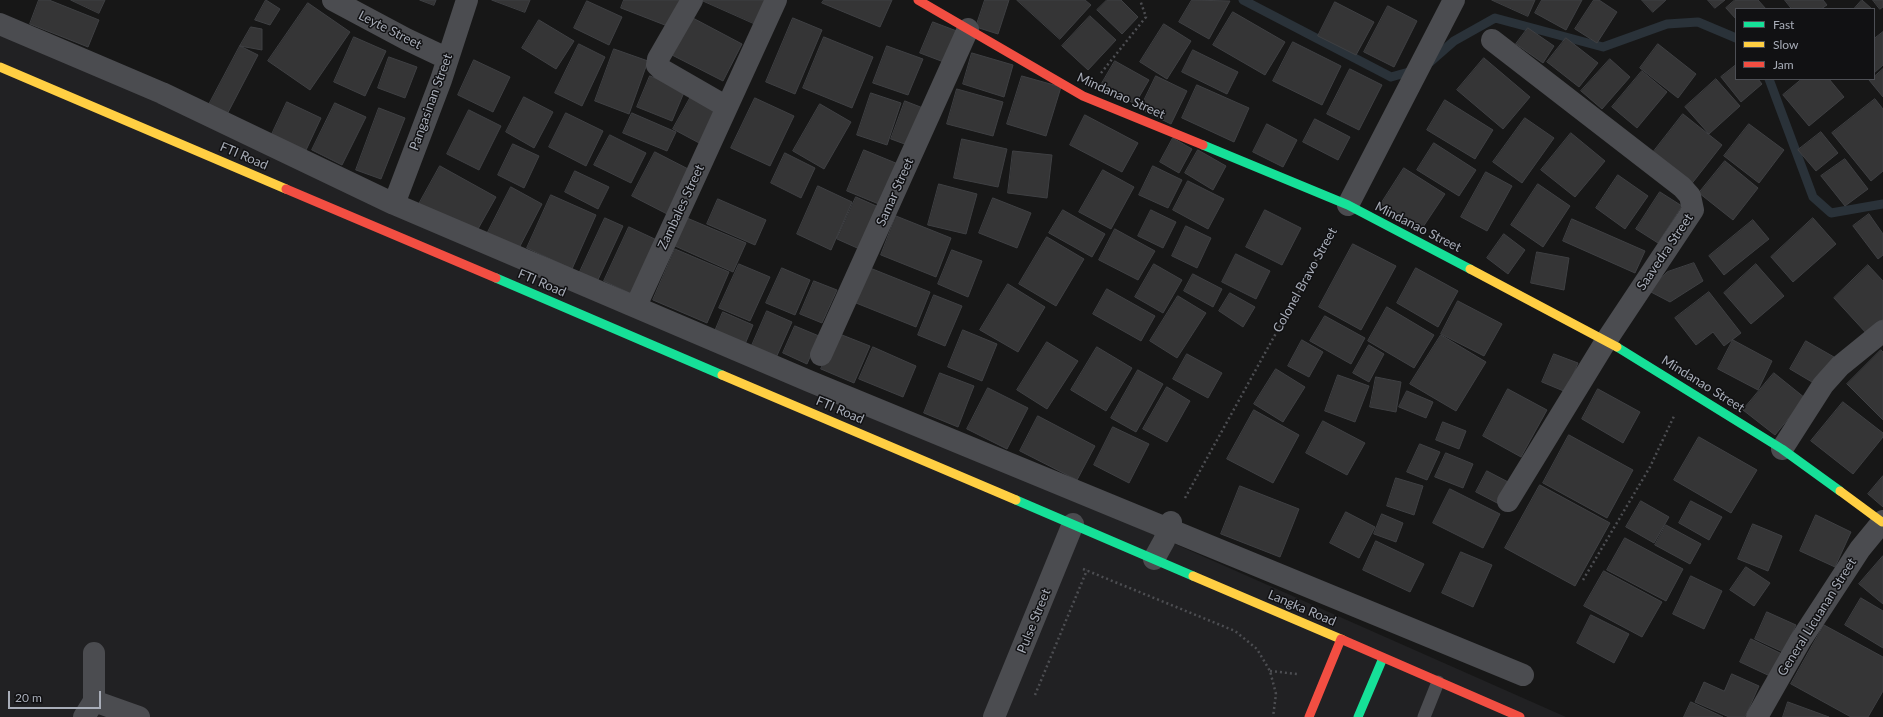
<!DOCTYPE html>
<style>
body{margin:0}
#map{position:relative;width:1883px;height:717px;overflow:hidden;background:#171717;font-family:Lato,sans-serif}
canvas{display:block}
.legend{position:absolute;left:1735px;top:8px;width:140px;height:72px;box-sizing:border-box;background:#111113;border:1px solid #4d4f55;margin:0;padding:5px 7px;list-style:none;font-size:12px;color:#a8adb8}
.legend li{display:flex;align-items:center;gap:8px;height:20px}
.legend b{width:20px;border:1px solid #4d4f55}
.scale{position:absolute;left:8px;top:691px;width:93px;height:18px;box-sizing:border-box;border:2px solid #a8adb8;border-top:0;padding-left:5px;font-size:12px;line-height:14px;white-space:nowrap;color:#a8adb8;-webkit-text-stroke:3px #111113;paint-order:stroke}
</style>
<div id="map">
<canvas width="1883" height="717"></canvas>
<ul class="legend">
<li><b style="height:5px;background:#16e098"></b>Fast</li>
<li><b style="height:5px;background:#ffcf43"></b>Slow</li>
<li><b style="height:5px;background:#f24e42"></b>Jam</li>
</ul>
<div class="scale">20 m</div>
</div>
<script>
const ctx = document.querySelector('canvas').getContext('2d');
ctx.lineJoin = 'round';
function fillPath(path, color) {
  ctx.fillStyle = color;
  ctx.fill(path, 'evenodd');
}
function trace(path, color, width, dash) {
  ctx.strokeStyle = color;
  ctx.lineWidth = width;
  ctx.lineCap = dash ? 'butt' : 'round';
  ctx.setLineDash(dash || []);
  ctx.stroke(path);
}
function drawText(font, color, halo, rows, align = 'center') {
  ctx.font = font + ' Lato,sans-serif';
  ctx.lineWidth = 3;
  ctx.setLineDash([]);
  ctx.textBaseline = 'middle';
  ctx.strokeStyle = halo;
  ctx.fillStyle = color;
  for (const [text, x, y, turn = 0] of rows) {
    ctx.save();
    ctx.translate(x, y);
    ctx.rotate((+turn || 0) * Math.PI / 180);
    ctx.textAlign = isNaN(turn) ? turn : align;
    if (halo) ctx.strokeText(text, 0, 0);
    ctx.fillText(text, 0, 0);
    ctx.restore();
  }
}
const built = new Path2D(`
 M0 24 1566 717H0Z`);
const stream = new Path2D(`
 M1243 0 1391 77 1416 70
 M1430 62 1454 41 1495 18 1603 47 1667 24 1698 22 1736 38
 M1769 79 1813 197 1831 213 1883 204`);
const building = new Path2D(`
 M39 0H49L99 20 88 47 30 24Z
 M71 0H105L99 13Z
 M266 0 280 9 270 25 255 20Z
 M420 0H436L434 5Z
 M492 0H530L525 12Z
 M624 0H681L670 27 621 8Z
 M701 0H772L760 26Z
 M824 0H892L880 27 822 3Z
 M985 0H1009L998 34 976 27Z
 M1017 0H1085L1091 5 1060 39Z
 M1107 0H1121L1138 17 1122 34 1097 10Z
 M1192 0 1230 1 1209 39 1179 22Z
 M1492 0H1535L1528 16Z
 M1542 0H1582L1566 30 1535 13Z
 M1594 0H1599L1617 12 1597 43 1575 29Z
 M1642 0H1666L1653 12Z
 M1708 0H1725L1715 8Z
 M1735 0H1758L1766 9H1736V19L1726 8Z
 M1785 0H1823L1827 5 1821 9H1792Z
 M1862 0 1872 9H1854Z
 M1873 0H1883V7L1880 9Z
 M587 1 622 17 609 45 574 28Z
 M1335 2 1374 22 1356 55 1318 36Z
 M308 3 350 32 310 90 268 61Z
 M1388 6 1417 21 1394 67 1364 52Z
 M1233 12 1285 42 1265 75 1213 45Z
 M1090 16 1116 40 1088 70 1062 46Z
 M691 17 742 44 723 81 672 55Z
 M793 18 822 30 795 94 766 82Z
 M539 20 574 41 556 69 522 48Z
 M933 22 962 33 949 64 920 53Z
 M1164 24 1191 41 1167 79 1140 62Z
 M251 27 262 29V50L240 46Z
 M1528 28 1554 46 1543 63 1516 44Z
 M1883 32V65L1874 73V39Z
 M354 37 386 51 365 96 334 82Z
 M824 37 873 57 852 108 803 88Z
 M1566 38 1598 63 1579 87 1547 62Z
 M1293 42 1341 66 1322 105 1273 81Z
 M579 44 605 57 582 106 555 93Z
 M1658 44 1696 74 1678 98 1640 68Z
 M240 46 258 55 222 124 204 114Z
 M887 46 923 59 908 95 873 83Z
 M614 49 648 61 629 114 595 101Z
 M1193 50 1238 72 1227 94 1182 72Z
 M972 53 1013 65 1004 97 963 84Z
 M389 57 417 67 405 98 378 88Z
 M1484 58 1530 97 1503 129 1457 90Z
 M1610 59 1630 77 1602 109 1581 91Z
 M474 60 510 77 493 112 458 95Z
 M1115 61 1149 80 1135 104 1101 85Z
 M1736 65V79H1758L1762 84 1741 102 1721 77Z
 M1350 69 1382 85 1359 130 1327 114Z
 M1883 69V97L1869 80 1874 79V77Z
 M1642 71 1667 92 1637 128 1612 107Z
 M650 76 685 90 672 121 637 107Z
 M1022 76 1061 87 1046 136 1007 124Z
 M1156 76 1187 91 1171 124 1140 109Z
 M1716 79 1740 106 1709 134 1685 107Z
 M1802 79H1829L1844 97 1809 126 1783 95Z
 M1197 85 1249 108 1234 142 1182 118Z
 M957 89 1003 102 993 136 947 124Z
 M694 91 721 106 701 144 673 129Z
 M871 93 901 103 887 145 857 135Z
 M524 97 553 112 534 148 506 132Z
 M755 98 794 116 770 166 731 148Z
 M1875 99 1883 109V171L1871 181 1832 133Z
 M1445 100 1493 130 1475 159 1427 130Z
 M905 101 923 108 910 146 891 139Z
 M287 102 321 118 300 163 266 147Z
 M335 103 366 117 342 165 312 150Z
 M820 104 851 122 824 169 793 151Z
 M379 108 405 118 381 179 356 170Z
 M469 110 501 126 479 170 447 154Z
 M566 113 603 131 586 166 549 147Z
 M632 113 676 132 667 151 623 133Z
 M1683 114 1722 145 1690 186 1651 155Z
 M1085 115 1138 143 1122 172 1070 145Z
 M1525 118 1554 138 1522 183 1493 162Z
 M1315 119 1350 137 1338 160 1303 142Z
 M1267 124 1297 140 1283 167 1253 152Z
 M1749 124 1784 150 1759 183 1724 156Z
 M1821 132 1838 153 1816 171 1798 150Z
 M1571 133 1605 161 1575 197 1541 170Z
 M610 135 646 153 631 183 594 165Z
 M1173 138 1192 149 1179 173 1160 162Z
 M962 139 1007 149 998 187 954 178Z
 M1434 143 1476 170 1459 196 1417 170Z
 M513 144 539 156 524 188 498 175Z
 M864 150 903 166 886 207 847 191Z
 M1198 150 1226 166 1213 190 1185 173Z
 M1013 151 1052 155 1047 198 1008 193Z
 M655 152 694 172 671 216 632 196Z
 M785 153 815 168 801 198 771 183Z
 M1845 159 1868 189 1845 206 1821 176Z
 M1725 161 1758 188 1733 220 1699 193Z
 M440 166 496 197 474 236 419 204Z
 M1153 166 1182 180 1168 208 1139 195Z
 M1404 168 1445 194 1421 230 1381 204Z
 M1103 170 1134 187 1111 229 1079 212Z
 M575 171 609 187 598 209 565 192Z
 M1486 172 1512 186 1487 231 1461 217Z
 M1618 175 1648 196 1625 229 1596 208Z
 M1188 181 1224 199 1208 229 1173 210Z
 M939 184 977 194 966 234 928 225Z
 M1538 184 1570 206 1543 247 1511 225Z
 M818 186 852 202 831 250 797 234Z
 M511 187 542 204 518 250 487 234Z
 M1660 192 1682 206 1658 243 1636 229Z
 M551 195 596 215 572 269 527 248Z
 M856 197 883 209 864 251 837 239Z
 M993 198 1031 213 1017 248 979 233Z
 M718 199 766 220 755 245 707 224Z
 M1063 210 1105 234 1092 257 1049 233Z
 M1151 210 1176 222 1163 248 1138 236Z
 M1265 210 1301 228 1282 265 1246 247Z
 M1869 214 1883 234V255L1878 259 1853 226Z
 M896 216 951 238 936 277 881 255Z
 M605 218 623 226 596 284 578 276Z
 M687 218 746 243 733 272 675 246Z
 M1813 218 1836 244 1793 282 1771 257Z
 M1572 219 1645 251 1635 273 1563 241Z
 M1753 220 1769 239 1724 275 1709 256Z
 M1186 226 1211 238 1197 268 1172 256Z
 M629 227 659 241 634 295 604 281Z
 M1115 229 1155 251 1138 280 1099 260Z
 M1504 234 1525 250 1508 274 1487 258Z
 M1047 237 1084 259 1056 306 1019 284Z
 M1353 244 1396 266 1361 330 1319 307Z
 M675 249 729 272 707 323 653 300Z
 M952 250 982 261 968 297 938 284Z
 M1537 252 1569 258 1564 290 1531 283Z
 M1236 254 1270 271 1256 299 1222 282Z
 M1694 263 1703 281 1670 302 1649 291 1667 272Z
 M739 264 770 277 750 321 719 308Z
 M1154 264 1182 280 1163 313 1135 297Z
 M1756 264 1784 296 1751 324 1724 293Z
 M1868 265 1883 281V319L1867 334 1834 298Z
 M782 268 810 280 795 315 766 303Z
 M870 268 930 292 916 327 856 303Z
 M1416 268 1458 291 1438 327 1397 303Z
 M1193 274 1222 289 1213 307 1184 291Z
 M814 281 837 290 822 323 800 314Z
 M1008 284 1045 307 1018 352 980 330Z
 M1107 289 1155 316 1141 341 1093 314Z
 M1709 292 1741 333 1724 346 1713 332 1696 345 1675 318Z
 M1230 293 1255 307 1243 327 1219 311Z
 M934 295 962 306 945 346 918 335Z
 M1178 296 1206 313 1177 358 1150 341Z
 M1458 301 1502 324 1484 356 1441 334Z
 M1387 307 1434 335 1414 368 1368 341Z
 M767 311 792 322 775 360 750 350Z
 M723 312 753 325 743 349 713 336Z
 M1325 316 1365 338 1351 364 1310 341Z
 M795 326 819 336 807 364 783 353Z
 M963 330 997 344 982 381 948 367Z
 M837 333 870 346 854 383 821 369Z
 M1441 335 1486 362 1456 411 1410 384Z
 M1302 340 1323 352 1309 377 1288 366Z
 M1733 340 1772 361 1758 390 1718 369Z
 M1806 341 1834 357 1817 385 1790 369Z
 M1047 342 1078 361 1047 409 1017 390Z
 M1369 345 1384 354 1369 382 1353 373Z
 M873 347 916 366 903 397 859 379Z
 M1097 347 1132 368 1106 411 1071 390Z
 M1881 350 1883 352V420L1847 384Z
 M1187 354 1222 373 1208 398 1173 379Z
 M1554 354 1578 363 1566 392 1542 382Z
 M1276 369 1305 387 1283 422 1254 404Z
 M1138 370 1163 384 1136 432 1111 418Z
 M940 373 974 386 958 427 924 413Z
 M1774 373 1805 398 1775 435 1743 410Z
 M1338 375 1369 386 1355 422 1325 411Z
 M1376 377 1401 382 1396 412 1370 407Z
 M1167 387 1190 401 1167 442 1143 429Z
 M988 388 1028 408 1007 449 967 429Z
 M1508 389 1547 410 1521 457 1483 436Z
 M1598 389 1640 412 1623 443 1582 419Z
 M1407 391 1433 402 1426 418 1399 407Z
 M1843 402 1883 433V437L1853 474 1811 441Z
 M1254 410 1299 435 1273 483 1227 459Z
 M1038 416 1095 446 1077 480 1020 451Z
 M1323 421 1365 443 1347 475 1306 453Z
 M1443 422 1466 431 1459 449 1436 440Z
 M1113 427 1149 444 1129 483 1094 465Z
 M1569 435 1633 470 1607 518 1543 483Z
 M1699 437 1757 470 1731 513 1674 480Z
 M1420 444 1440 452 1427 480 1407 472Z
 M1446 453 1473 464 1463 488 1435 477Z
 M1487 471 1512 484 1501 505 1476 492Z
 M1883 476V507L1868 494Z
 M1396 478 1423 486 1414 515 1387 506Z
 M1540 485 1610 523 1575 586 1505 548Z
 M1240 486 1299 509 1280 557 1221 534Z
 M1450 489 1500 514 1483 548 1433 523Z
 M1641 501 1669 517 1654 543 1626 527Z
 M1691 501 1722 517 1709 540 1679 523Z
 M1346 512 1375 527 1359 558 1330 543Z
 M1382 514 1403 523 1396 542 1374 534Z
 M1816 515 1851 532 1835 567 1800 551Z
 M1753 524 1782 536 1768 571 1738 559Z
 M1666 525 1701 544 1690 564 1655 545Z
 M1625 538 1683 569 1666 601 1607 570Z
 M1376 541 1424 564 1410 592 1363 570Z
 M1461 552 1492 565 1473 607 1442 593Z
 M1883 556V604L1859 584Z
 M1746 567 1770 583 1754 606 1730 590Z
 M1604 571 1662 602 1642 637 1584 606Z
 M1691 576 1722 591 1704 629 1673 614Z
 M1861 598 1883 611V648L1845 625Z
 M1767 612 1796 625 1783 652 1755 639Z
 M1591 615 1629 634 1614 663 1577 643Z
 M1824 625 1883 657V691L1868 717H1851L1791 684Z
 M1751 639 1782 654 1772 677 1740 662Z
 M1732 674 1759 686 1745 717H1729L1695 702 1704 682 1724 691Z
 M1691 702 1723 717H1684Z
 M1788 702 1829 717H1783Z`);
const path = new Path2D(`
 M1101 73 1146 17 1140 0
 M1185 498 1334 228
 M1083 569 1235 631 1257 649 1270 671 1276 694 1273 717
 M1583 580 1650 467 1675 414
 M1270 671 1297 674
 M1035 695 1087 570`);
const lane = new Path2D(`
 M1424 717 1438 682`);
const street = new Path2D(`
 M333 0 406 39 448 59
 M692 0 658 59 657 65 661 69 727 107
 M0 24 162 93 394 204 809 381 1523 675
 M1492 40 1682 187 1690 196 1693 210 1606 341 1508 501
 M394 204 441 80 467 0
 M1348 205 1454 0
 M636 306 776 0
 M821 355 968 29
 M1782 449 1823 385 1840 366 1883 331
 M1154 559 1164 541 1171 522
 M94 701V653
 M94 701 139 717
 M84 717 94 701
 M994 717 1073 524
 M1757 717 1800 641 1860 549 1883 521`);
const fast = new Path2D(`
 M1203 145 1348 205 1470 269
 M496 278 722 375
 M1617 347 1782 449 1840 491
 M1016 500 1193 576
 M1358 717 1383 658`);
const slow = new Path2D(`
 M0 67 286 189
 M1470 269 1617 347
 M722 375 1016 500
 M1840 491 1882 522
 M1193 576 1343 640`);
const jam = new Path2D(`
 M918 0 1083 96 1203 145
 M286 189 496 278
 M1343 640 1520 717
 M1309 717 1341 639`);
const streetNames = [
 ["Leyte Street",390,30,27],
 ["Mindanao Street",1121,96,24],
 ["Pangasinan Street",431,102,-70],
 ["FTI Road",244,156,23],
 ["Samar Street",895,192,-66],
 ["Zambales Street",681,207,-65],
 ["Mindanao Street",1418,227,27],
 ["Saavedra Street",1665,252,-56],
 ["Colonel Bravo Street",1305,280,-61],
 ["FTI Road",542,283,23],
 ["Mindanao Street",1703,384,32],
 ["FTI Road",840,410,23],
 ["Langka Road",1302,608,23],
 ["General Licuanan Street",1817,617,-58],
 ["Pulse Street",1034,621,-68]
];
fillPath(built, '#212123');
trace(stream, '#2a3239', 9);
fillPath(building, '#353536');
trace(building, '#3f4043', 1);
trace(path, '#4d4e52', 2.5, [2, 3]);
trace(lane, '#4b4c50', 13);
trace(street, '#4b4c50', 22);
trace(fast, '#16e098', 9);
trace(slow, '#ffcf43', 9);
trace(jam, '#f24e42', 9);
drawText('13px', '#a8adb8', '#111113', streetNames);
</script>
